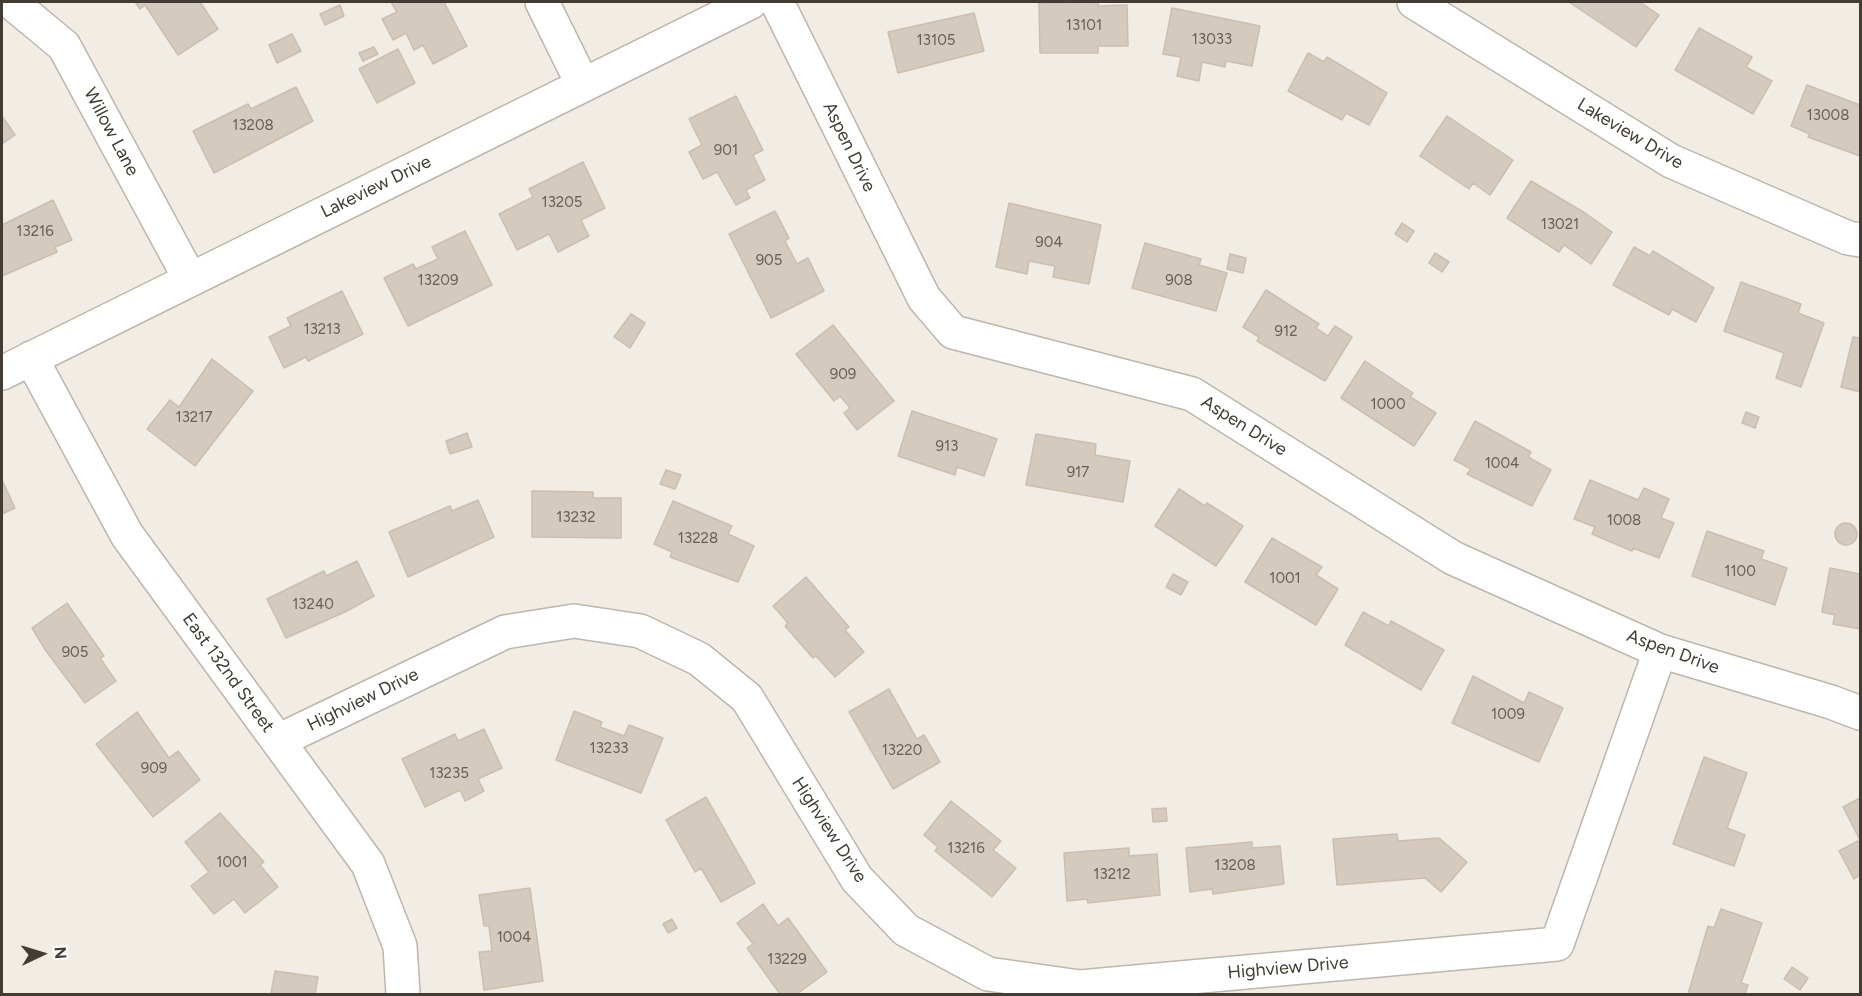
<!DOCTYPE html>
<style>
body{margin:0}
#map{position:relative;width:1862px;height:996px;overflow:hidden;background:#f1ece4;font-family:Figtree,sans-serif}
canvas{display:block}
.frame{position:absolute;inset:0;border:3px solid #423c35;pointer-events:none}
.north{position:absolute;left:12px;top:924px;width:60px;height:60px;-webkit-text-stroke:4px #fff;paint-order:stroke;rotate:86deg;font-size:16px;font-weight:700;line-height:24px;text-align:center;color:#423c35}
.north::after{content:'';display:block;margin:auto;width:21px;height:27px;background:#423c35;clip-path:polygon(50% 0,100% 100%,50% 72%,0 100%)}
</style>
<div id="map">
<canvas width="1862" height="996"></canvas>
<div class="frame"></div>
<div class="north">N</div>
</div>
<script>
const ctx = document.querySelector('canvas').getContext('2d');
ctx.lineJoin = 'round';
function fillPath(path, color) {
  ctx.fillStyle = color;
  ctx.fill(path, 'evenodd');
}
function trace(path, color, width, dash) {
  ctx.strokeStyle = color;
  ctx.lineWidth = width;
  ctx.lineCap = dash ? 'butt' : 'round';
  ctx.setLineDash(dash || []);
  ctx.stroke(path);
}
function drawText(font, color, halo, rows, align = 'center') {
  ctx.font = font + ' Figtree,sans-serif';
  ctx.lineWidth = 6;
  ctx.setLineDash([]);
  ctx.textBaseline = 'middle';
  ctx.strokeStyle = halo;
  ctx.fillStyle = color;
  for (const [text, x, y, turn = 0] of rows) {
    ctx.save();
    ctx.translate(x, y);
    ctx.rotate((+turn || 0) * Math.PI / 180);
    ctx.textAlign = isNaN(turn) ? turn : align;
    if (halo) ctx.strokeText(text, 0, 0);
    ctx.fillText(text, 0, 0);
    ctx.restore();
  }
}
const building = new Path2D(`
 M135 2H200L218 29 178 55 145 5 140 9Z
 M391 2H444L467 46 433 64 423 45 414 50 406 33 393 40 382 19 397 12Z
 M1098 2V6L1127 5 1128 46H1098V53H1040L1039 3Z
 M1569 2H1640L1659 15 1636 47Z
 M340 5 344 16 325 25 320 14Z
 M1172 8 1260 26 1252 66 1226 61 1225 67 1202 62 1199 81 1177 76 1181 57 1163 54Z
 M974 13 984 51 898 73 888 32Z
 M1699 28 1752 57 1746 67 1772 81 1753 114 1675 70Z
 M292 34 301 51 277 63 269 45Z
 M374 47 378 54 363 61 359 53Z
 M398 49 415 83 377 103 359 69Z
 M1308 53 1324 62 1327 57 1387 93 1369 125 1346 113 1342 120 1288 91Z
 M1807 85 1860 105V156L1808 137 1810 134 1791 126Z
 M296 87 313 121 214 173 193 131 248 104 251 109Z
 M736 96 763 150 753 155 765 180 746 190 750 198 736 205 717 172 703 179 689 152 702 145 689 119Z
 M2 116 15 135 2 144Z
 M1447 116 1513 160 1490 195 1473 183 1469 189 1420 156Z
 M583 162 605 208 581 220 589 236 558 252 549 234 517 250 499 214 533 197 529 189Z
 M1531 181 1585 213 1612 232 1591 264 1564 245 1559 252 1507 218Z
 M53 200 72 240 55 247 57 252 2 276V225Z
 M1009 203 1101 225 1089 284 1053 277 1055 266 1029 261 1027 274 996 267Z
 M775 211 789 238 785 241 797 264 808 258 824 291 771 318 729 234Z
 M1402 223 1414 231 1407 242 1395 234Z
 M465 231 492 285 408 326 384 278 413 264 416 269 438 259 432 247Z
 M1145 243 1201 259 1199 265 1227 273 1216 311 1132 288Z
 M1634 247 1650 256 1653 251 1714 288 1696 322 1672 309 1669 315 1613 285Z
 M1435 253 1449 262 1442 272 1429 263Z
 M1230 254 1246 258 1243 273 1227 269Z
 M1741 282 1801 304 1798 313 1824 323 1801 387 1776 378 1784 353 1724 331Z
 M1266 290 1319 324 1316 328 1328 336 1335 326 1352 337 1325 381 1257 341 1259 337 1243 327Z
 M342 291 363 334 308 361 306 357 284 368 269 337 291 326 287 318Z
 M631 314 645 323 630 348 614 337Z
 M833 325 894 401 857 430 844 413 850 408 840 396 834 401 796 354Z
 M1853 337 1860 338V392L1841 387Z
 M212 359 253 391 195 466 147 429 170 400 179 407Z
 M1365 361 1413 393 1410 397 1436 413 1414 446 1341 398Z
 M912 411 997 439 984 476 957 467 955 475 898 456Z
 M1746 412 1759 417 1755 428 1742 423Z
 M1475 421 1531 452 1528 457 1551 470 1532 506 1467 474 1471 469 1454 460Z
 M467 433 472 447 450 454 446 441Z
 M1036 434 1096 444 1095 455 1130 461 1123 502 1026 485Z
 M666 470 681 475 675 489 660 484Z
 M2 480 15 508 2 514Z
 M1590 480 1638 500 1644 488 1669 499 1661 518 1674 523 1659 558 1633 548 1632 551 1592 534 1595 527 1574 519Z
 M1179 489 1205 506 1207 503 1243 526 1216 566 1155 526Z
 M532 491 593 492V498H621V538L532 537Z
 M478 500 494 537 408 577 389 532 450 506 452 511Z
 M673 501 732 526 728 534 754 546 738 582 670 557 672 552 654 544Z
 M1835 534a11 11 0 1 1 22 0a11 11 0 1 1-22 0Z
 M1707 531 1764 551 1761 559 1787 568 1775 605 1692 576Z
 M1272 538 1322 567 1316 575 1338 589 1316 625 1245 582Z
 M357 561 374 596 345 612 286 638 267 599 324 571 326 576Z
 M1830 568 1860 574V629L1833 624 1835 615 1822 612Z
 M1173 574 1188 582 1181 595 1166 587Z
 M806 577 849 627 845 630 864 652 835 677 816 656 813 658 785 626 788 623 773 606Z
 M67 603 104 656 100 658 116 681 85 703 46 651 32 628Z
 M1363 612 1389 626 1391 621 1444 650 1421 690 1345 645Z
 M1473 676 1524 703 1529 692 1563 708 1539 762 1452 723Z
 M889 689 917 739 924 735 940 762 893 789 849 712Z
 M574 711 602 722 600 727 624 736 629 725 663 738 641 793 556 760Z
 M137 712 169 758 178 751 200 780 153 817 96 744Z
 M484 729 502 768 478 779 484 791 465 801 460 790 425 807 402 759 455 734 458 741Z
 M1704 757 1747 773 1727 828 1745 835 1734 866 1673 844Z
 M706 797 755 883 721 902 701 868 695 872 666 820Z
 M1860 798V875L1854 879 1839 851 1860 840 1843 807Z
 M951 801 1001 841 993 850 1016 868 992 897 935 851 938 847 924 835Z
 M1166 808 1167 821 1153 822 1152 809Z
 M220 813 264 862 260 865 278 887 245 913 234 899 214 914 191 886 209 872 185 842Z
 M1397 834 1398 841 1439 838 1467 862 1441 892 1425 878 1337 885 1333 839Z
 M1252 842V848L1280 846 1284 884 1213 894 1212 889 1190 892 1186 848Z
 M1129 848V856L1157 854 1160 895 1088 903 1087 899 1067 901 1064 853Z
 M530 888 543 981 484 990 479 952 492 951 489 926H484L479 895Z
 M763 904 778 926 788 918 827 972 797 994H780L747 948 753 944 737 923Z
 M1721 909 1762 923 1741 983 1748 985 1745 994H1688L1708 926 1714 928Z
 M672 919 677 928 668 933 663 924Z
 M1792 967 1808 978 1800 990 1784 979Z
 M275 971 318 977 315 994H271Z`);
const minor = new Path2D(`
 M11 2 64 46 190 279
 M542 2 583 85
 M777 2 924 298 953 332 1192 394 1453 558 1660 651 1831 702 1860 713
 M1414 2 1671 161 1848 238 1860 240
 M31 358 127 535 368 864 400 946 403 994
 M2 373 751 2
 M278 741 505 632 574 621 640 631 699 659 747 698 857 879 906 930 988 974 1080 987 1557 944 1660 651`);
const numberNames = [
 ["13101",1084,26],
 ["13033",1212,40],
 ["13105",936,41],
 ["13008",1828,116],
 ["13208",253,126],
 ["901",726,151],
 ["13205",562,203],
 ["13021",1560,225],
 ["13216",35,232],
 ["904",1049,243],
 ["905",769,261],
 ["13209",438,281],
 ["908",1179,281],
 ["13213",322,330],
 ["912",1286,332],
 ["909",843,375],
 ["1000",1388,405],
 ["13217",194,418],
 ["913",947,447],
 ["1004",1502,464],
 ["917",1078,473],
 ["13232",576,518],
 ["1008",1624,521],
 ["13228",698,539],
 ["1100",1740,572],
 ["1001",1285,579],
 ["13240",313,605],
 ["905",75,653],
 ["1009",1508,715],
 ["13233",609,749],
 ["13220",902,751],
 ["909",154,769],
 ["13235",449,774],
 ["13216",966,849],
 ["1001",232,863],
 ["13208",1235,866],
 ["13212",1112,875],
 ["1004",514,938],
 ["13229",787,960]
];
const streetNames = [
 ["Willow Lane",111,132,62],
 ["Lakeview Drive",1630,134,31],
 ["Aspen Drive",849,147,64],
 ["Lakeview Drive",376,187,-26],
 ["Aspen Drive",1244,426,32],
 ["Aspen Drive",1673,652,20],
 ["East 132nd Street",228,673,54],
 ["Highview Drive",363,700,-26],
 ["Highview Drive",829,830,57],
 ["Highview Drive",1288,968,-5]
];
fillPath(building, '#d4cabe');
trace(building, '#cbbeaf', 1.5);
trace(minor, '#beb6ab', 36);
trace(minor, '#fff', 33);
drawText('15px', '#666057', null, numberNames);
drawText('18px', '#423c35', '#fff', streetNames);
</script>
